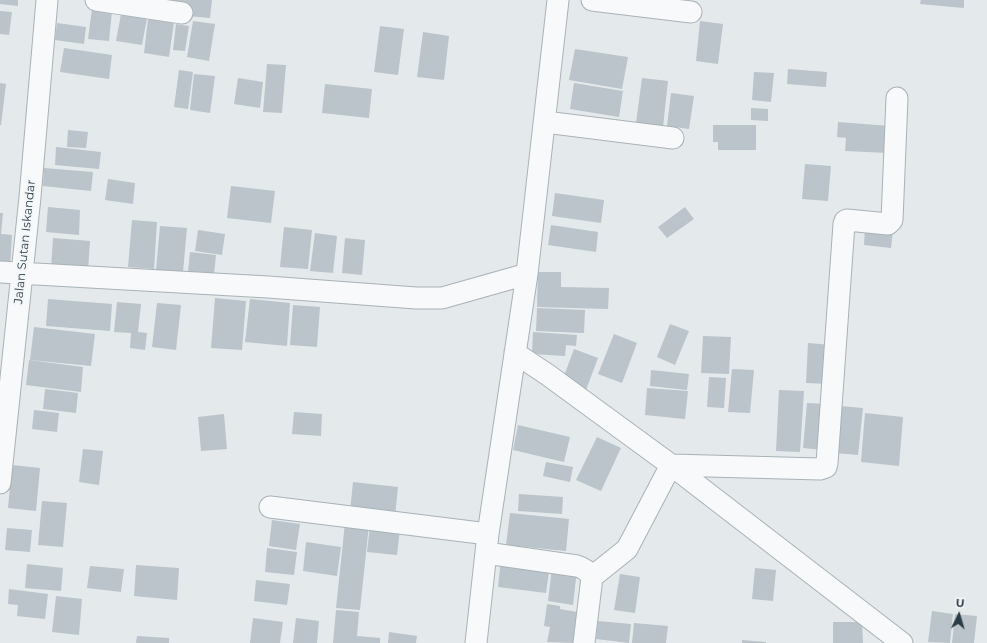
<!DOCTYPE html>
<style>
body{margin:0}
#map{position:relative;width:987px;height:643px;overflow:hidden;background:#e4e9ec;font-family:Montserrat,sans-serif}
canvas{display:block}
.north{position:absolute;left:939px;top:595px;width:40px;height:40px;-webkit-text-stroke:3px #f4f7f9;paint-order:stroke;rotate:5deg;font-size:11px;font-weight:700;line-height:16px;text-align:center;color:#2a3c45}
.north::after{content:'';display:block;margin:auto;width:14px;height:18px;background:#2a3c45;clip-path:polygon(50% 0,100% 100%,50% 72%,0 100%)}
</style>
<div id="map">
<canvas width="987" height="643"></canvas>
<div class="north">U</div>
</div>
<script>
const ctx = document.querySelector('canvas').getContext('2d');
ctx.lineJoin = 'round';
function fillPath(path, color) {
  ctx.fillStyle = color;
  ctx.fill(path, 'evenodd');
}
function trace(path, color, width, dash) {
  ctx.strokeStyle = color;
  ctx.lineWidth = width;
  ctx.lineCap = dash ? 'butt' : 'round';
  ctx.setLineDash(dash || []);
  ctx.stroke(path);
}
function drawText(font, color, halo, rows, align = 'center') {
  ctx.font = font + ' Montserrat,sans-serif';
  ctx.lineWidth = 4;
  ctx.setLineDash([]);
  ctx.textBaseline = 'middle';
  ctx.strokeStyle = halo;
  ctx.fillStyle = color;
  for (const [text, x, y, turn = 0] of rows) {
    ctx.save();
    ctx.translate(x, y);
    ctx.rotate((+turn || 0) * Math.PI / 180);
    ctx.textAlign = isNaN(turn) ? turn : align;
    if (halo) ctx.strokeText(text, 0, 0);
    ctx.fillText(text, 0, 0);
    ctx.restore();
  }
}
const building = new Path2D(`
 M0 0H18V6L0 4Z
 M163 0H212L210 18 187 16Z
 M921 0H964V8L920 4Z
 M92 9 112 11 109 41 88 39Z
 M0 11 12 12 9 35 0 34Z
 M121 14 147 18 142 45 116 41Z
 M148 19 174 22 169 57 144 53Z
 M193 21 215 24 209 61 187 57Z
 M700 21 723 24 718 64 696 61Z
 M57 23 86 27 84 44 55 40Z
 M176 24 189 26 185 51 173 50Z
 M380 26 404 29 398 75 374 72Z
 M423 32 449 36 444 80 417 77Z
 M64 48 112 55 109 79 60 72Z
 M575 49 628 57 622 89 569 80Z
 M267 64 286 65 282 113 263 112Z
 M788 69 827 72 826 87 787 84Z
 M179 70 193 72 188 109 174 107Z
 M754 72 774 73 771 102 752 100Z
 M194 74 215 76 210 113 190 110Z
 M238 78 263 82 260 108 234 104Z
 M642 78 668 81 663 127 636 123Z
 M0 83 6 84 1 125H0Z
 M574 83 623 91 619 117 570 109Z
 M325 84 372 89 369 118 322 113Z
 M671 93 694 96 689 129 667 126Z
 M751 108 768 109V121L751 120Z
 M838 122 890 126 888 153 845 151 846 138 837 137Z
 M713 125H756V150H718V142H713Z
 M68 130 88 132 86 148 67 147Z
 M56 147 101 152 99 169 55 165Z
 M805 164 831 166 828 201 802 199Z
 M44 168 93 172 91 191 43 186Z
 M108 179 135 183 133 204 105 200Z
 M231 186 275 191 271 223 227 218Z
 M555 193 604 200 601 223 552 216Z
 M48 207 80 210 79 235 46 232Z
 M685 207 694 219 667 238 658 227Z
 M0 213H3L1 234 12 235 10 268H0Z
 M132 220 157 222 154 269 128 267Z
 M551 225 598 232 596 252 548 245Z
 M160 226 187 228 183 272 156 270Z
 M284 227 312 230 308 269 280 267Z
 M865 227 893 230 891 248 864 245Z
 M198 230 225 234 222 255 195 251Z
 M315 233 337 236 333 273 310 271Z
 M53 238 90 241 88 271 51 268Z
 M345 238 365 240 362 275 342 273Z
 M190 252 216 255 214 274 188 272Z
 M538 272H561V287L609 288 608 309 537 307Z
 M215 298 246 301 242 350 211 348Z
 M48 299 112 304 110 331 46 326Z
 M250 299 290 303 287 346 245 342Z
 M117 302 141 304 138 332 147 333 145 350 130 348 131 333 114 332Z
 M157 303 181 305 176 350 152 347Z
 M293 305 320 307 317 347 290 345Z
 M537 308 585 310 584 333 536 331Z
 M670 324 689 331 675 365 657 357Z
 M34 327 95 334 91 366 30 360Z
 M533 332 577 335 576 346 566 345 565 356 532 354Z
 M614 334 637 343 622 383 598 374Z
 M703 336 731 337 729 374 701 373Z
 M808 343 832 345 830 384 806 383Z
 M574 349 598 358 586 390 562 381Z
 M29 360 83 367 81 392 26 385Z
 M732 369 754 370 750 413 728 412Z
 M651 370 689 374 687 390 650 386Z
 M709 377 726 378 724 408 707 407Z
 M647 388 688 391 685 419 645 415Z
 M45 389 78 393 76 413 43 409Z
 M779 390 804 391 800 452 776 451Z
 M807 403 826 404 823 450 803 448Z
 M840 406 863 408 858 455 835 453Z
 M34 410 59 413 57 432 32 429Z
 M294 412 322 414 321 436 292 434Z
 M865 413 903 417 899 466 861 462Z
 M224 414 227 449 201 451 198 417Z
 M518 425 570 437 564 462 513 450Z
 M597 437 621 448 601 491 576 480Z
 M83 449 103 451 99 485 79 482Z
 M546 462 573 467 570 482 543 476Z
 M12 465 40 468 36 511 8 508Z
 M353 482 398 487 395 516 350 511Z
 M519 494 563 497 562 514 518 511Z
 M42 501 67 503 63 547 38 545Z
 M510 513 569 519 566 551 506 545Z
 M272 520 300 524 296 550 269 546Z
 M345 523 369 525 360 610 336 608Z
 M370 526 400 529 397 555 367 552Z
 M7 528 32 530 30 552 5 550Z
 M306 542 341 547 337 576 303 571Z
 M267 548 297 552 294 575 265 572Z
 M501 559 550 565 546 593 498 587Z
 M27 564 63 568 61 591 25 588Z
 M136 565 179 568 177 600 134 596Z
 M90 566 124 569 121 592 87 588Z
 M552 567 577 570 573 605 548 601Z
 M755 568 776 570 773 601 752 599Z
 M620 574 640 577 635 613 614 610Z
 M256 580 290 584 287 605 254 601Z
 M9 589 48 594 45 619 17 616 18 605 8 604Z
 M56 596 82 599 79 635 52 632Z
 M547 604 560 606V609L577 612 573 643 547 642 550 627 544 626Z
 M336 610 359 612 357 636 380 638V643H333Z
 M932 611 953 614 950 643 928 642Z
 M955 614 977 616 974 643H952Z
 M253 618 283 622 280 643H250Z
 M296 618 319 621 317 643H293Z
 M598 621 631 624 629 643 596 639Z
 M833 622H862L863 643H833Z
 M634 623 668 626 666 643H632Z
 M389 632 417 636 416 643H388Z
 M137 636 169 638V643H136Z
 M742 640 766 642V643H742Z`);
const street = new Path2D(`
 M96 0 182 13
 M592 0 691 12
 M545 122 673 138
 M0 272 268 287 416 298H442L527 274
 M515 353 548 375 671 465 902 643
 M0 483 30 197 47 0
 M270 507 488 534
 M486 553 577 566C584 568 588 571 592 577L584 643
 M592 577 627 549 671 465 820 469 826 467 827 463 844 224 845 221 847 220 888 224 892 220 897 98
 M476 643 488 534 527 274 558 0`);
const streetNames = [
 ["Jalan Sutan Iskandar",25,242,-84]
];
fillPath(building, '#bbc4ca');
trace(street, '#a8b2b7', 23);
trace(street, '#f7f9fa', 21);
drawText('12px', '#2a3c45', '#f4f7f9', streetNames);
</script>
